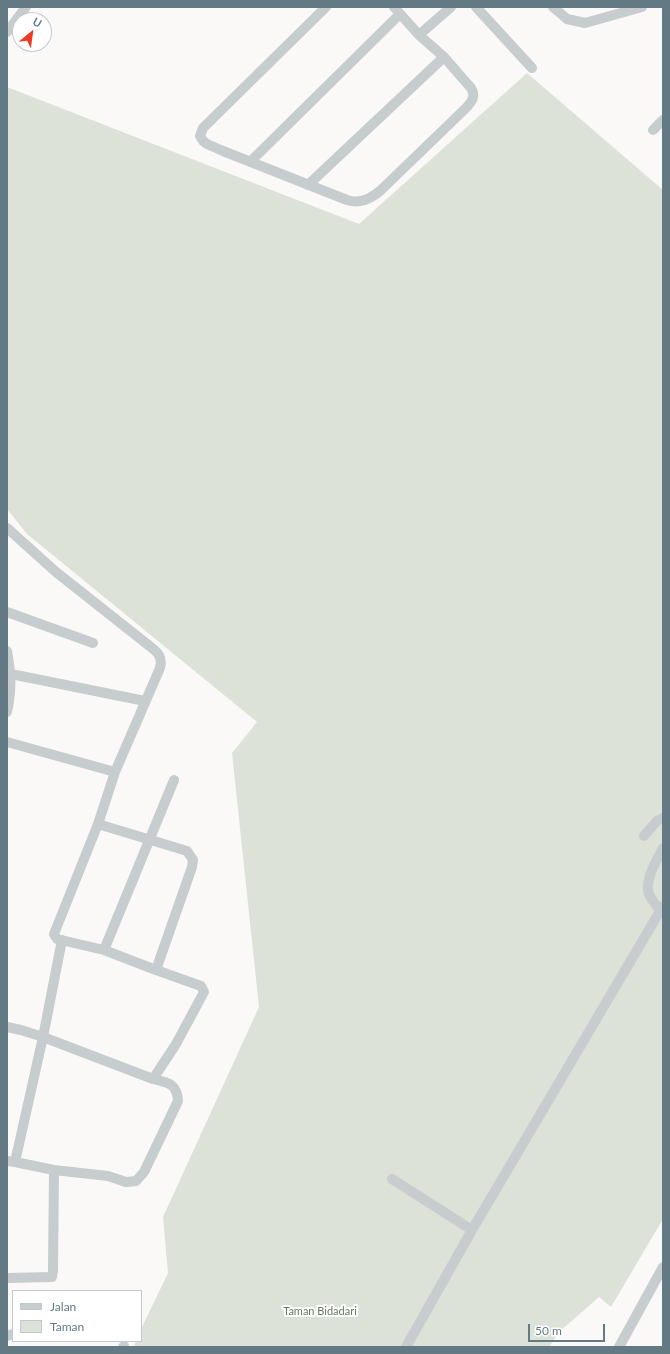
<!DOCTYPE html>
<style>
body{margin:0}
#map{position:relative;width:670px;height:1354px;overflow:hidden;background:#faf9f7;font-family:Lato,sans-serif}
canvas{display:block}
.frame{position:absolute;inset:0;border:8px solid #637984;pointer-events:none}
.legend{position:absolute;left:12px;top:1290px;width:130px;height:52px;box-sizing:border-box;background:#fff;border:1px solid #c1c9ce;margin:0;padding:5px 7px;list-style:none;font-size:12px;color:#637984}
.legend li{display:flex;align-items:center;gap:8px;height:20px}
.legend b{width:20px;border:1px solid #c1c9ce}
.north{position:absolute;left:12px;top:12px;width:40px;height:40px;box-sizing:border-box;background:#fff;border:1px solid #c1c9ce;border-radius:50%;rotate:29deg;font-size:11px;font-weight:700;line-height:16px;text-align:center;color:#637984}
.north::after{content:'';display:block;margin:auto;width:14px;height:18px;background:#ec3b24;clip-path:polygon(50% 0,100% 100%,50% 72%,0 100%)}
.scale{position:absolute;left:528px;top:1324px;width:77px;height:18px;box-sizing:border-box;border:2px solid #637984;border-top:0;padding-left:5px;font-size:12px;line-height:14px;white-space:nowrap;color:#637984;-webkit-text-stroke:3px #fff;paint-order:stroke}
</style>
<div id="map">
<canvas width="670" height="1354"></canvas>
<div class="frame"></div>
<ul class="legend">
<li><b style="height:5px;background:#c7cccf"></b>Jalan</li>
<li><b style="height:11px;background:#dce2d8"></b>Taman</li>
</ul>
<div class="north">U</div>
<div class="scale">50 m</div>
</div>
<script>
const ctx = document.querySelector('canvas').getContext('2d');
ctx.lineJoin = 'round';
function fillPath(path, color) {
  ctx.fillStyle = color;
  ctx.fill(path, 'evenodd');
}
function trace(path, color, width, dash) {
  ctx.strokeStyle = color;
  ctx.lineWidth = width;
  ctx.lineCap = dash ? 'butt' : 'round';
  ctx.setLineDash(dash || []);
  ctx.stroke(path);
}
function drawText(font, color, halo, rows, align = 'center') {
  ctx.font = font + ' Lato,sans-serif';
  ctx.lineWidth = 4;
  ctx.setLineDash([]);
  ctx.textBaseline = 'middle';
  ctx.strokeStyle = halo;
  ctx.fillStyle = color;
  for (const [text, x, y, turn = 0] of rows) {
    ctx.save();
    ctx.translate(x, y);
    ctx.rotate((+turn || 0) * Math.PI / 180);
    ctx.textAlign = isNaN(turn) ? turn : align;
    if (halo) ctx.strokeText(text, 0, 0);
    ctx.fillText(text, 0, 0);
    ctx.restore();
  }
}
const green = new Path2D(`
 M527 73 663 190V1219L611 1307 599 1297 559 1332 549 1347H134L136 1341H141V1329L168 1273 163 1217 259 1007 232 753 257 722 27 534 7 509V87L359 224Z`);
const minor = new Path2D(`
 M326 7 203 128 200 136 203 141 207 144 223 151 347 200C360 204 370 199 380 191L467 107C472 101 476 96 471 88L444 57 419 35
 M394 7 419 35 451 7
 M476 7 532 68
 M553 7 567 19 585 23 642 7
 M7 32 26 7
 M653 130 663 120
 M250 162 400 14
 M308 185 444 57
 M7 528 56 572 147 644C157 652 163 655 160 668L115 772
 M7 612 93 643
 M7 651C11 674 12 689 7 712
 M11 674 145 701
 M7 742 115 772 98 824 187 851 193 860 192 867 156 970 201 986 204 992 176 1044 153 1079
 M98 824 54 934 57 939 104 950 156 970
 M644 836 657 821 663 818
 M660 910C657 905 651 900 649 894 644 880 657 860 663 848
 M104 950 174 780
 M7 1027 21 1030 43 1037 153 1079C168 1083 177 1083 178 1101L144 1172 136 1181 126 1182 108 1176 54 1170 15 1162 7 1161
 M15 1162 43 1037 62 940
 M392 1179 472 1230
 M7 1278 52 1277 53 1271 54 1170
 M7 1336 13 1334
 M123 1347 124 1346
 M406 1347 472 1230 663 906
 M619 1347 663 1267`);
const parkNames = [
 ["Taman Bidadari",320,1311]
];
fillPath(green, '#dce2d8');
trace(minor, '#c7cccf', 10);
drawText('11px', '#6a7a62', '#fff', parkNames);
</script>
